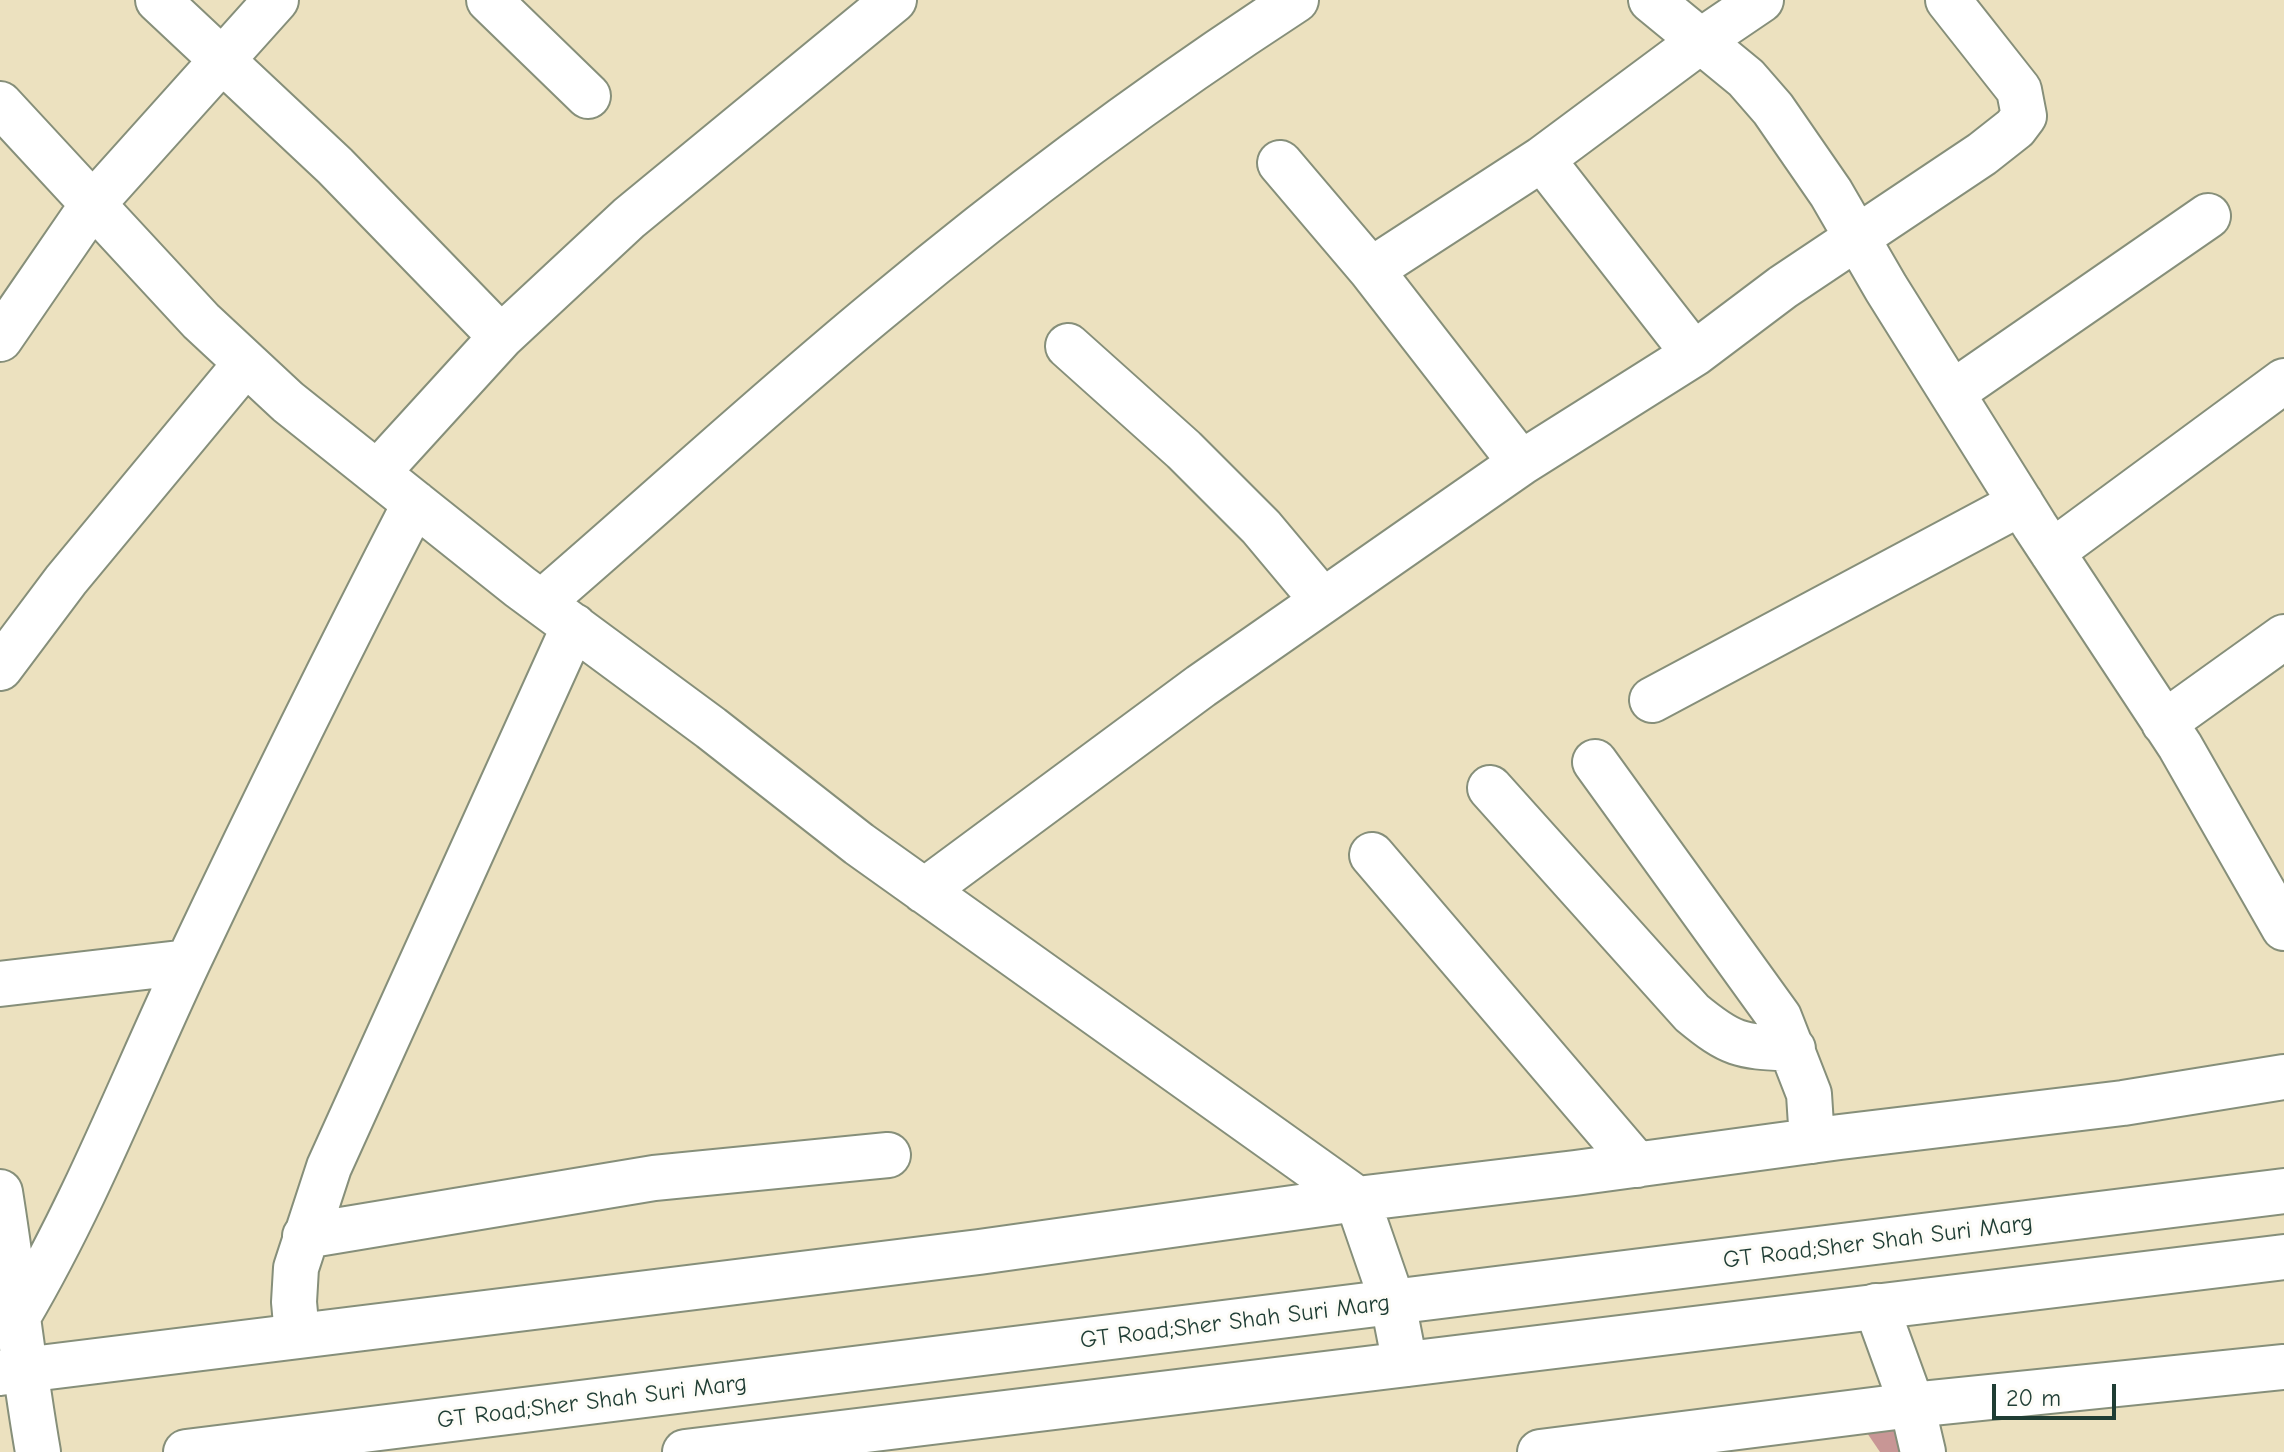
<!DOCTYPE html>
<style>
body{margin:0}
#map{position:relative;width:2284px;height:1452px;overflow:hidden;background:#ece1bf;font-family:"Comic Neue",sans-serif}
canvas{display:block}
.scale{position:absolute;left:1992px;top:1384px;width:124px;height:36px;box-sizing:border-box;border:4px solid #1f3d34;border-top:0;padding-left:10px;font-size:24px;line-height:28px;white-space:nowrap;color:#1f3d34;-webkit-text-stroke:6px #fdfcf7;paint-order:stroke}
</style>
<div id="map">
<canvas width="2284" height="1452"></canvas>
<div class="scale">20 m</div>
</div>
<script>
const ctx = document.querySelector('canvas').getContext('2d');
ctx.lineJoin = 'round';
function fillPath(path, color) {
  ctx.fillStyle = color;
  ctx.fill(path, 'evenodd');
}
function trace(path, color, width, dash) {
  ctx.strokeStyle = color;
  ctx.lineWidth = width;
  ctx.lineCap = dash ? 'butt' : 'round';
  ctx.setLineDash(dash || []);
  ctx.stroke(path);
}
function drawText(font, color, halo, rows, align = 'center') {
  ctx.font = font + ' "Comic Neue",sans-serif';
  ctx.lineWidth = 6;
  ctx.setLineDash([]);
  ctx.textBaseline = 'middle';
  ctx.strokeStyle = halo;
  ctx.fillStyle = color;
  for (const [text, x, y, turn = 0] of rows) {
    ctx.save();
    ctx.translate(x, y);
    ctx.rotate((+turn || 0) * Math.PI / 180);
    ctx.textAlign = isNaN(turn) ? turn : align;
    if (halo) ctx.strokeText(text, 0, 0);
    ctx.fillText(text, 0, 0);
    ctx.restore();
  }
}
const building = new Path2D(`
 M1883 1413 1910 1452H1880L1863 1427Z`);
const street = new Path2D(`
 M158 0 335 166 501 337
 M489 0 588 96
 M1651 0 1746 78 1773 109 1831 193 1886 288 2035 526 2180 746 2284 928
 M0 104 201 321 288 402 520 587 711 728 859 844 1357 1199 1393 1303 1405 1364
 M1542 159 1694 354
 M1280 163 1371 270 1521 463
 M1371 270 1542 159 1702 40 1761 0
 M0 339 92 205 276 0
 M1068 346 1184 450 1261 527 1323 601
 M1952 393 2208 216
 M377 473 501 337 629 218 894 0
 M2052 552 2284 381
 M542 602C656 504 767 401 884 305 1015 196 1153 93 1296 0
 M0 668 66 580 246 363
 M1652 700 2021 503
 M2164 723 2284 637
 M1595 762 1779 1017 1809 1094 1812 1141
 M1490 788 1692 1013C1733 1047 1741 1046 1793 1049
 M1372 855 1637 1165
 M924 891 1201 686 1521 463 1694 354 1783 287 1982 154 2015 128 2024 116 2019 90 1948 0
 M0 984 188 962
 M0 1192C14 1279 23 1366 38 1452
 M1357 1199 1575 1173 1840 1137 2123 1103 2284 1077
 M305 1236 654 1178 888 1155
 M1876 1306 1912 1405 1923 1452
 M19 1315C86 1201 133 1079 189 960 262 806 337 654 415 503
 M297 1335 294 1302 296 1268 329 1167 574 626`);
const secondary = new Path2D(`
 M0 1373 979 1252 1357 1199
 M1540 1452 1912 1405 2284 1367`);
const primary = new Path2D(`
 M186 1452 2284 1191
 M685 1452 2284 1257`);
const streetNames = [
 ["GT Road;Sher Shah Suri Marg",1878,1242,-7],
 ["GT Road;Sher Shah Suri Marg",1235,1322,-7],
 ["GT Road;Sher Shah Suri Marg",592,1402,-7]
];
fillPath(building, '#c89695');
trace(street, '#868f7a', 48);
trace(secondary, '#868f7a', 48);
trace(primary, '#868f7a', 48);
trace(street, '#fff', 44);
trace(secondary, '#fff', 44);
trace(primary, '#fff', 44);
drawText('24px', '#1f3d34', '#fdfcf7', streetNames);
</script>
